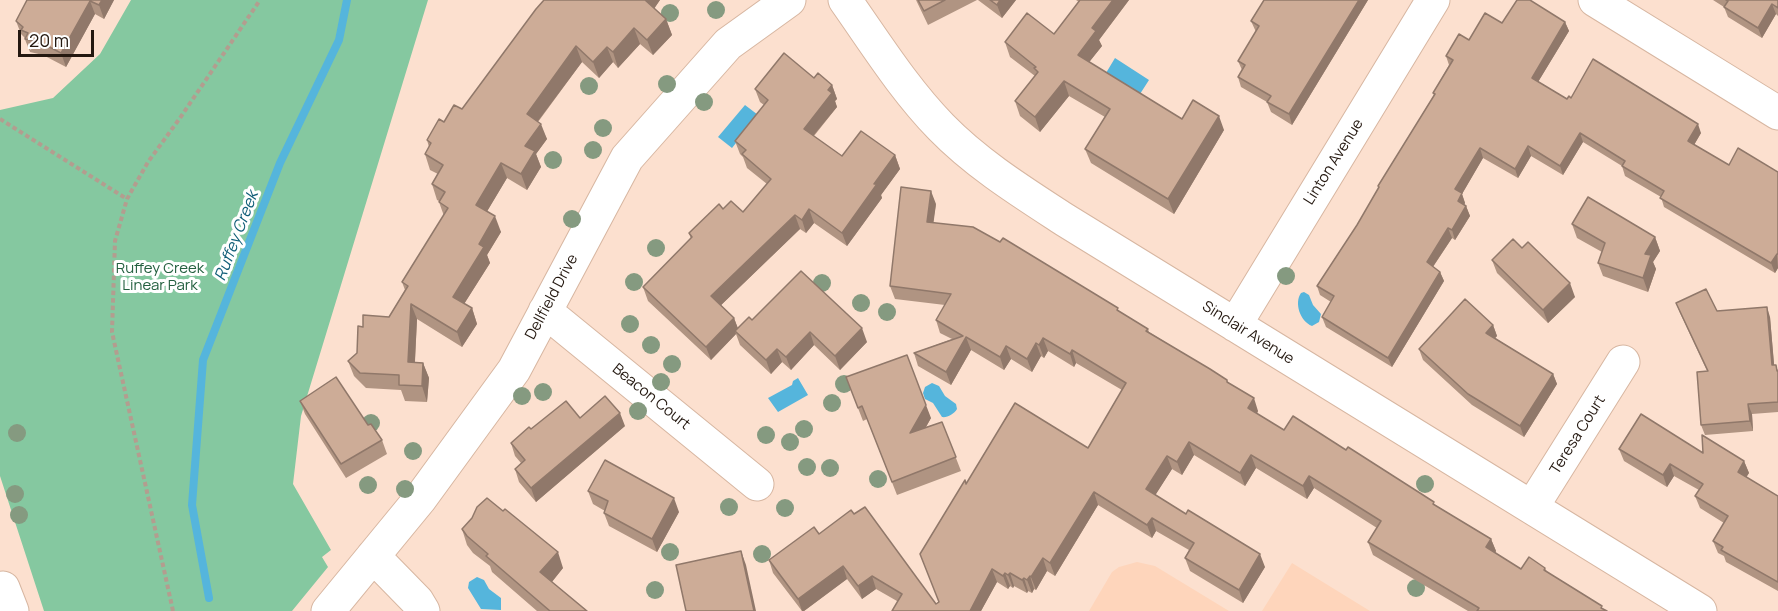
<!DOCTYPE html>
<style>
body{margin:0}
#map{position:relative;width:1778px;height:611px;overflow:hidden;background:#fce0cf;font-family:Manrope,sans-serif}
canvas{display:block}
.scale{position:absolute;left:18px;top:30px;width:76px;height:27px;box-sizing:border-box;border:3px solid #241810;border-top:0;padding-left:8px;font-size:18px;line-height:21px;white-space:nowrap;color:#241810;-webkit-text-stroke:4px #fff;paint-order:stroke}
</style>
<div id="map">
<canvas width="1778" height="611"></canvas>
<div class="scale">20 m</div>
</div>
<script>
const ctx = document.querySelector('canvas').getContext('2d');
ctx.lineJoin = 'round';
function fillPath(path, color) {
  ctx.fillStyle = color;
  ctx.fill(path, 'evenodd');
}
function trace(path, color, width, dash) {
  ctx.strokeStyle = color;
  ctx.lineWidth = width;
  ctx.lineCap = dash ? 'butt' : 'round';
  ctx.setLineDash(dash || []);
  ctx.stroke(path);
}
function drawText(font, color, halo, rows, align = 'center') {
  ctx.font = font + ' Manrope,sans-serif';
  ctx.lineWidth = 6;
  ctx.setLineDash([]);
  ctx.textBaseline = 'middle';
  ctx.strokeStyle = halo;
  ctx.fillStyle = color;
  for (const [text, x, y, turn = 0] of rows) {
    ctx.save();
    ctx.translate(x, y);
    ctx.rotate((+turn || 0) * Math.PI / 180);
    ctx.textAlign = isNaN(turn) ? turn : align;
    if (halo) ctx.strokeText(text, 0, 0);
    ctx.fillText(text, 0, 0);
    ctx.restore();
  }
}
const built = new Path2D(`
 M1137 562 1155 566 1229 611H1089L1112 572 1119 567Z
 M1292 563 1370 611H1262Z`);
const green = new Path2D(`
 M131 0H428L301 416 293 484 331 550 322 557 328 567 292 611H44L0 476V110L53 98 100 54Z`);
const water = new Path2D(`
 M1115 58 1149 80 1140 94 1106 73Z
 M745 105 762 118 755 119 732 148 718 137Z
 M1304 292 1309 295 1313 305 1321 314 1319 322 1312 326C1300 321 1294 303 1301 293Z
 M798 378 808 395 778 412 768 398 792 385 793 381Z
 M932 383 939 386 945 396 956 404 957 409C954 414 947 418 942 417L933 403 925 399 923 393 925 387Z
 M477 577 484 580 489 589 501 598V610L481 609 468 588 469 582Z`);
const stream = new Path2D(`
 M209 598 192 505 203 360 280 163 339 40 347 0`);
const path = new Path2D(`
 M0 119 127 199
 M173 611 112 332 115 241 127 199 148 162 180 118 260 0`);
const minor = new Path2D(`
 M845 0C876 44 904 89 941 127 977 164 1022 192 1065 220L1700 611
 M1595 0 1778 113
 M545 311 757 484
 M1235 325 1433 0
 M1532 507 1623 362
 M373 556 417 601 423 611
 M3 588 12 611
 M328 611 420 499 514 370 627 158 728 44 789 0`);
const trees = [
 [716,10],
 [670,13],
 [667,84],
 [589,86],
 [704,102],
 [603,128],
 [593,150],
 [553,160],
 [572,219],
 [656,248],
 [1286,276],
 [634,282],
 [822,283],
 [861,303],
 [887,312],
 [630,324],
 [651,345],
 [672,364],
 [661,382],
 [844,384],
 [543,392],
 [522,396],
 [832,403],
 [638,411],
 [371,423],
 [804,429],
 [17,433],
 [766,435],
 [790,442],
 [413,451],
 [807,467],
 [830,468],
 [878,479],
 [1425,484],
 [368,485],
 [405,489],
 [15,494],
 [729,507],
 [785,508],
 [19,515],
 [670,552],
 [762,554],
 [1416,588],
 [655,590]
];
const wall = new Path2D(`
 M27 0H114L104 19 95 14 66 67 43 55 30 52 24 37 21 34 16 21Z
 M544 0H660L654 8 666 19 672 35 653 55 640 44 618 68 613 62 599 78 582 62 538 122 547 139 536 154 541 167 527 190 507 178 487 211 501 232 487 255 490 263 464 304 472 308 477 324 462 347 417 319 415 362 423 363 429 378 427 402 405 401 401 390 366 388 354 376 348 361 357 353 363 327 389 317 405 290 402 282 444 216 439 202V201L437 200 432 184 438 174 430 170 425 154 429 147 427 140 444 122 462 109Z
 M916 0H977L928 25Z
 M978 0H1016L1002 18Z
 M1076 0H1129L1099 40 1102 46 1089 62 1182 119 1224 130 1174 214 1091 163 1085 149 1105 117 1069 96 1040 132 1020 116 1015 101 1035 76 1010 57 1005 42 1054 34 1079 2Z
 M1264 0H1368L1292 125 1271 112 1267 102 1241 87 1238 77 1242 70 1238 61 1256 32 1251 21Z
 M1713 0H1778V16L1776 14 1762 38 1728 17 1724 7Z
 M1565 22 1569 31 1538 82 1567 99 1571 98 1701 133 1694 145 1729 165 1778 172V268L1775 273 1664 207 1661 197 1625 176 1622 166 1583 142 1563 175 1531 156 1518 178 1483 158 1462 194 1465 203 1464 205 1466 206 1470 216 1455 240 1452 238 1433 267 1440 272 1444 281 1392 367 1326 327 1322 317 1331 302 1320 295 1317 286 1357 225 1379 188 1378 186 1434 95 1433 93 1449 65 1446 56 1502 23Z
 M814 78 832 85 837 99 835 101 837 107 814 136 842 156 895 155 900 169 881 195 882 198 847 246 814 223 806 233 800 229 721 305 734 318 738 329 752 320 867 342 840 370 814 345 791 370 782 362 771 374 740 345 736 334 711 360 648 301 643 287 691 239 689 233 723 209 743 212 767 184 747 168 743 157 740 154 735 141 764 105 760 102 755 89Z
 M936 204 933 222 1119 311 1148 329 1149 332 1227 380 1228 383 1258 411 1257 414 1284 430 1435 505 1491 539 1496 551 1495 553 1521 569 1545 568 1547 572 1607 611H1468L1373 555 1368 542 1377 528 1314 488 1307 499 1256 468 1245 486 1194 455 1182 475 1172 469 1155 495 1265 567 1243 603 1190 571 1185 558 1189 550 1156 531 1152 538 1098 505 1055 576 1047 571 1036 590 1034 589 1032 593 1028 591 1027 593 1014 586 1013 588 1010 586 1008 589 997 582 981 611 897 601 876 589 862 599 847 579 804 611H802L773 573 769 560 819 534 936 604 938 602 966 484 1088 448 1122 390 1076 363 1074 367 1048 351 1044 358 1041 356 1032 372 1011 359 1004 370 971 350 951 385 918 366 914 353 952 339 940 333 936 320 945 305 895 299 890 286Z
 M1572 224 1655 237 1660 251 1653 262 1656 269 1648 292 1603 276 1598 263 1602 252 1577 238Z
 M1522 248 1575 297 1548 323 1497 273 1492 260Z
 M1676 303 1717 311 1770 317 1774 365 1778 370V412L1752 414 1753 431 1705 435 1701 425 1707 371 1680 313Z
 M1493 325 1497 336 1495 338 1553 374 1557 384 1524 437 1472 405 1423 360 1419 349Z
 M846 377 931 418 926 427 942 422 961 471 897 495 867 419 863 421Z
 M300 401 382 440 387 454 346 478 305 414Z
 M580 418 625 426 536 502 519 482 515 469 521 463 515 456 511 443 531 429Z
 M1619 449 1703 453 1744 461 1749 473 1746 477 1778 496V591L1726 562 1724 556 1718 553 1713 541 1724 523 1700 508 1695 496 1699 490 1674 476 1667 487 1624 461Z
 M588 491 679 512 657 552 609 526 604 513 605 511 593 504Z
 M462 529 563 568 552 582 587 611H537L492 572 490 566 473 553 467 545Z`);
const shadedWall = new Path2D(`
 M102 0H114L104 19 99 5Z
 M644 0H660L650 15Z
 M1000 0H1016L1002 18 997 5Z
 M1113 0H1129L1099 40 1102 46 1083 70 1078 55 1092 28Z
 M1359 0H1368L1292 125 1289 114Z
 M90 1 95 14 66 67 61 53Z
 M1772 4 1776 14 1762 38 1758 28Z
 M666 19 672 35 653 55 647 40Z
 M1565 22 1569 31 1535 87 1532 78Z
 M634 28 640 44 618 68 613 52Z
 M576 46 582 62 532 129 527 114Z
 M607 47 613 62 599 78 593 62Z
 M1064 81 1069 96 1040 132 1035 117Z
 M832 85 837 99 835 101 837 107 808 142 804 129Z
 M1219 116 1224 130 1174 214 1168 199Z
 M541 124 547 139 536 154 541 167 527 190 521 174 525 146Z
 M1698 124 1701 133 1691 150 1688 141Z
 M1580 133 1583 142 1563 175 1560 166Z
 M1528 146 1531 156 1518 178 1515 169Z
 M1480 148 1483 158 1462 194 1465 203 1461 210 1458 201 1455 189Z
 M895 155 900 169 881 195 882 198 847 246 842 233 874 184Z
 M501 163 507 178 482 220 476 205Z
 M931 191 936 204 932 234 927 222Z
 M1466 206 1470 216 1455 240 1452 230Z
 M809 209 814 223 806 233 802 220Z
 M795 215 800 229 716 310 711 296Z
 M495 216 501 232 487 255 490 263 459 312 453 297 479 244Z
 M1448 228 1452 238 1430 271 1427 262Z
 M1655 237 1660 251 1653 262 1656 269 1648 292 1643 278 1645 254Z
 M1777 254 1778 268 1775 273 1771 263Z
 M1440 272 1444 281 1392 367 1388 358Z
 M1570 283 1575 297 1548 323 1543 310Z
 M411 304 417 319 414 378 408 362Z
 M1767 307 1770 317 1775 375 1772 365Z
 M472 308 477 324 462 347 457 332Z
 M734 318 739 331H735L736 334 711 360 706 347Z
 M1493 325 1497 336 1490 344 1486 333Z
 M862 328 867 342 840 370 835 356Z
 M810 332 814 345 791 370 786 357Z
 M966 337 971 350 951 385 946 372Z
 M1043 338 1048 351 1044 358 1039 345Z
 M1036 343 1041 356 1032 372 1027 359Z
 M1006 346 1011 359 1004 370 1000 357Z
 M777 349 782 362 771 374 766 360Z
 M1072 350 1076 363 1074 367 1070 354Z
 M423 363 429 378 427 402 422 386Z
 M1553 374 1557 384 1524 437 1520 426Z
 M1254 398 1258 411 1252 421 1248 408Z
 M1748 404 1752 414 1753 431 1750 421Z
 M926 405 931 418 915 446 910 433Z
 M620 413 625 426 536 502 531 488Z
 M1189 442 1194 455 1182 475 1177 462Z
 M1251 455 1256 468 1245 486 1240 473Z
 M1167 456 1172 469 1151 502 1146 489Z
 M1744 461 1749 473 1742 484 1738 472Z
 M1670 464 1674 476 1667 487 1663 475Z
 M1309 476 1314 488 1307 499 1303 486Z
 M1094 492 1098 505 1055 576 1050 563Z
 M674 498 679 512 657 552 652 539Z
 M1152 518 1156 531 1152 538 1147 525Z
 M1491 539 1496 551 1490 560 1486 547Z
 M741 551 746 565 756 611H754Z
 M558 552 563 568 546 589 540 572Z
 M1260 554 1265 567 1243 603 1239 590Z
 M1043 558 1047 571 1036 590 1031 577Z
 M843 566 847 579 804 611H802L798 599Z
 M992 569 997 582 981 611H970Z
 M1005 573 1010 586 1008 589 1003 576Z
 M1010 573 1014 586 1013 588 1008 575Z
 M872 576 876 589 862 599 858 586Z
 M1030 576 1034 589 1032 593 1027 580Z
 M1024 578 1028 591 1027 593 1022 580Z`);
const building = new Path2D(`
 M27 0H102L99 5 90 1 61 53 38 41 25 39 28 33 21 30 23 27 16 21Z
 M544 0H645L666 19 647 40 634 28 613 52 607 47 593 62 576 46 527 114 541 124 525 146 535 151 521 174 501 163 476 205 495 216 479 244 484 247 453 297 472 308 457 332 411 304 408 362 423 363 422 386 399 385V375L360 373 348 361 357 353 358 326 363 327V315L389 317 408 286 402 282 448 208 439 202 445 192 432 184 443 165 425 154 431 143 427 140 439 119 444 122 454 105 462 109 536 9Z
 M918 0H945L924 11Z
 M990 0H1000L997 5Z
 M1080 0H1113L1092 28 1096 31 1078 55 1182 119 1193 100 1219 116 1168 199 1085 149 1110 109 1064 81 1035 117 1015 101 1038 72 1034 68 1036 67 1005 42 1027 13 1054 34Z
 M1264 0H1359L1289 114 1267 102 1271 96 1238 77 1245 65 1238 61 1259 26 1251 21Z
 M1517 0H1530L1565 22 1532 78 1567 99 1569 96 1571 98 1593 59 1698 124 1688 141 1729 165 1738 148 1778 172V254H1777L1771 263 1660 198 1664 191 1622 166 1625 161 1580 133 1560 166 1528 146 1515 169 1480 148 1455 189 1462 193 1458 201 1466 206 1452 230 1448 228 1427 262 1440 272 1388 358 1322 317 1334 296 1317 286 1357 225 1379 187 1378 186 1435 94 1433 93 1453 60 1446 56 1459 34 1469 40 1485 13 1502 23Z
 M1726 0H1778V8L1772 4 1758 28 1724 7 1728 1Z
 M784 53 814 78 818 73 832 85 828 90 832 93 804 129 842 156 861 131 895 155 874 184H877L842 233 809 209 802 220 795 215 711 296 734 318 706 347 643 287 692 237 689 233 719 204 723 209 731 201 743 212 771 179 742 154 746 150 735 141 768 100 755 89Z
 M901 187 931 191 927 222 973 227 1000 242 1003 238 1118 308 1117 310 1148 329 1146 331 1210 369 1227 380V382L1254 398 1248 408 1284 430 1293 416 1346 450 1348 447 1434 502 1433 504 1491 539 1486 547 1521 569 1529 557 1545 568 1544 570 1602 606 1601 608 1607 611H1477L1479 608 1368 542 1381 521 1309 476 1303 486 1251 455 1240 473 1189 442 1177 462 1167 456 1146 489 1186 514 1188 510 1260 554 1239 590 1185 558 1194 543 1152 518 1147 525 1094 492 1050 563 1043 558 1031 577 1030 576 1027 580 1024 578 1022 580 1010 573 1008 575 1005 573 1003 576 992 569 970 611H892L902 594 872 576 858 586 843 566 798 599 769 560 814 527 819 534 851 510 854 514 865 507 936 604 939 602 920 554 965 480 966 484 1015 403 1088 448 1126 383 1072 350 1070 354 1043 338 1039 345 1036 343 1027 359 1006 346 1000 357 966 337 946 372 914 353 963 336 936 320 951 294 890 286Z
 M1588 197 1655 237 1645 254 1651 255 1643 278 1598 263 1605 243 1572 224Z
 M1513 239 1522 248 1528 242 1570 283 1543 310 1492 260Z
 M801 271 862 328 835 356 810 332 786 357 777 349 766 360 735 331 749 317 752 320Z
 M1706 289 1717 311 1767 307 1772 365H1776L1777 371H1778V402L1748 404 1750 421 1701 425 1697 372 1708 371 1676 303Z
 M1465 299 1493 325 1486 333 1553 374 1520 426 1468 394 1419 349Z
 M907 355 926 405 910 433 942 422 956 457 892 482 862 406 858 408 846 377Z
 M336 377 368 425 371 424 382 440 341 464 300 401Z
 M605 396 620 413 531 488 515 469 525 460 511 443 529 427 531 429 566 401 580 418Z
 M1641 414 1703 453 1702 435 1744 461 1738 472 1778 496V582L1721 550 1723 547 1713 541 1728 516 1695 496 1703 484 1670 464 1663 475 1619 449Z
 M605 460 674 498 652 539 604 513 608 501 588 491Z
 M487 498 503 511 505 509 558 552 540 572 587 611H550L486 556 488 554 467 536 462 529 472 518 477 507Z
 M741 551 754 611H686L676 565Z`);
const streetNames = [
 ["Linton Avenue",1334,162,-58],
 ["Dellfield Drive",552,297,-62],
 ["Sinclair Avenue",1248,333,32],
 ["Beacon Court",651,397,39],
 ["Teresa Court",1578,435,-58]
];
const parkNames = [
 ["Ruffey Creek",160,269],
 ["Linear Park",160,286]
];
const waterNames = [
 ["Ruffey Creek",237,236,-69]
];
fillPath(built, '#fed5bb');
fillPath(green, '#85c8a0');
fillPath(water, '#55b5dc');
trace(stream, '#55b5dc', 8);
trace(minor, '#d7b6a1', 35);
trace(path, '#b39d8f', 4, [4.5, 3]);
trace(minor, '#fff', 33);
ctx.fillStyle = '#859a80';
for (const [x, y] of trees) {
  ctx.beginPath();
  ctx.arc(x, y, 9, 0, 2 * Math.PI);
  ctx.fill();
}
fillPath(wall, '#b09482');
fillPath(shadedWall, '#90786a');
fillPath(building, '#cdac97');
trace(building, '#90786a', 1.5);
drawText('15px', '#241810', '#fff', streetNames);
drawText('15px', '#246040', '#fff', parkNames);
drawText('italic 16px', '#105e78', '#fff', waterNames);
</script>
